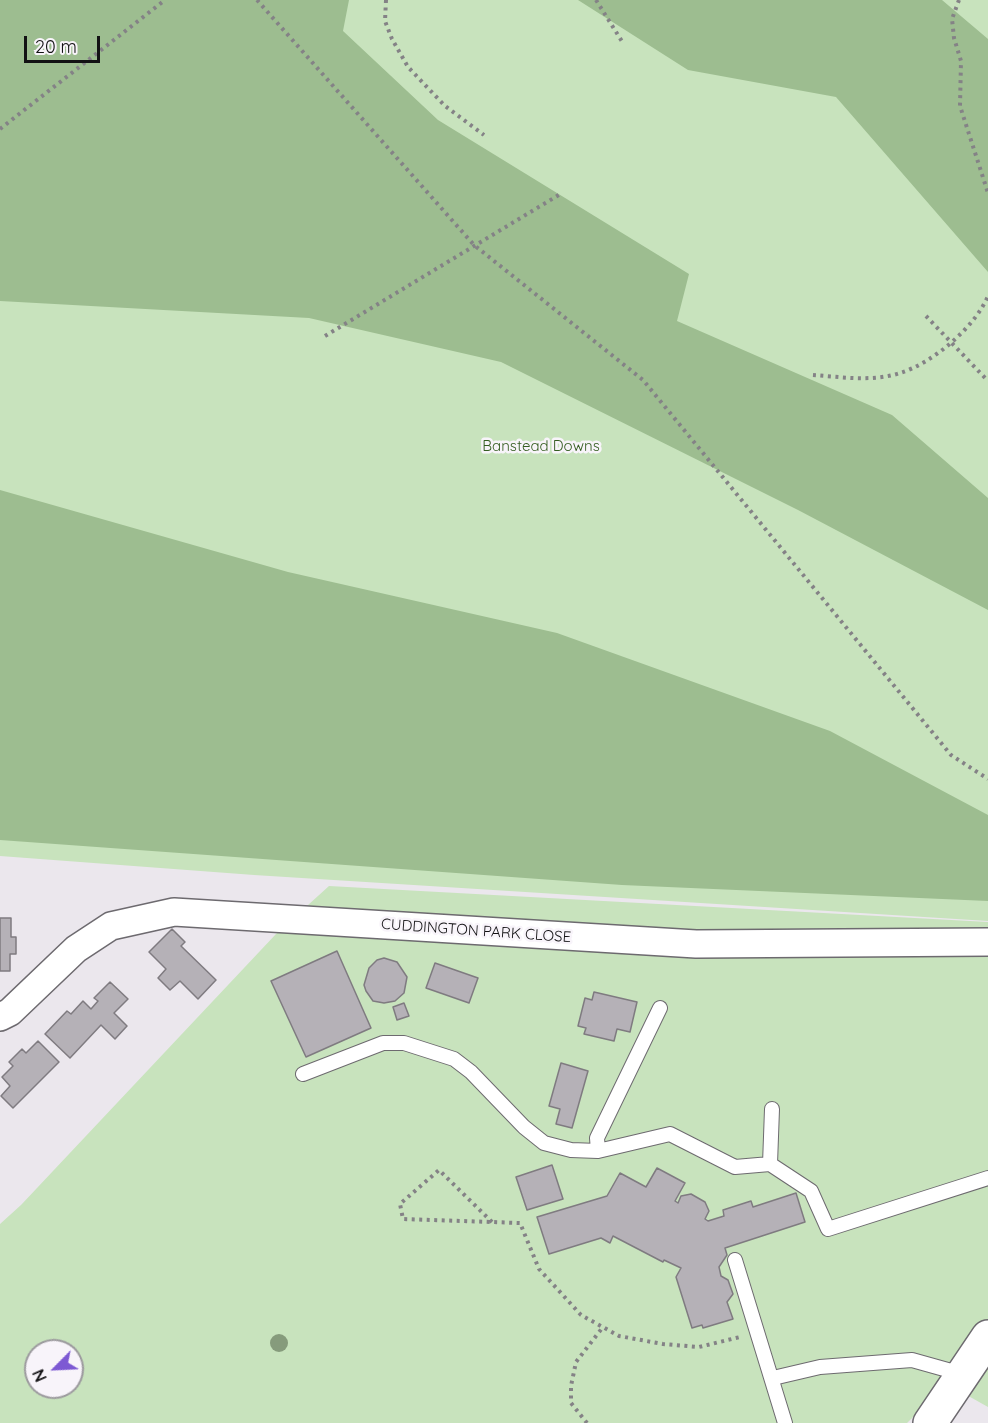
<!DOCTYPE html>
<style>
body{margin:0}
#map{position:relative;width:988px;height:1423px;overflow:hidden;background:#ebe7ed;font-family:Quicksand,sans-serif}
canvas{display:block}
.north{position:absolute;left:24px;top:1339px;width:60px;height:60px;box-sizing:border-box;background:#f8f4fa;border:2px solid #9c9a9e;border-radius:50%;rotate:246deg;font-size:16px;font-weight:700;line-height:24px;text-align:center;color:#131214}
.north::after{content:'';display:block;margin:auto;width:21px;height:27px;background:#7d59d3;clip-path:polygon(50% 0,100% 100%,50% 72%,0 100%)}
.scale{position:absolute;left:24px;top:36px;width:76px;height:27px;box-sizing:border-box;border:3px solid #131214;border-top:0;padding-left:8px;font-size:18px;line-height:21px;white-space:nowrap;color:#131214;-webkit-text-stroke:4px #f8f4fa;paint-order:stroke}
</style>
<div id="map">
<canvas width="988" height="1423"></canvas>
<div class="north">N</div>
<div class="scale">20 m</div>
</div>
<script>
const ctx = document.querySelector('canvas').getContext('2d');
ctx.lineJoin = 'round';
function fillPath(path, color) {
  ctx.fillStyle = color;
  ctx.fill(path, 'evenodd');
}
function trace(path, color, width, dash) {
  ctx.strokeStyle = color;
  ctx.lineWidth = width;
  ctx.lineCap = dash ? 'butt' : 'round';
  ctx.setLineDash(dash || []);
  ctx.stroke(path);
}
function drawText(font, color, halo, rows, align = 'center') {
  ctx.font = font + ' Quicksand,sans-serif';
  ctx.lineWidth = 5;
  ctx.setLineDash([]);
  ctx.textBaseline = 'middle';
  ctx.strokeStyle = halo;
  ctx.fillStyle = color;
  for (const [text, x, y, turn = 0] of rows) {
    ctx.save();
    ctx.translate(x, y);
    ctx.rotate((+turn || 0) * Math.PI / 180);
    ctx.textAlign = isNaN(turn) ? turn : align;
    if (halo) ctx.strokeText(text, 0, 0);
    ctx.fillText(text, 0, 0);
    ctx.restore();
  }
}
const green = new Path2D(`
 M0 0H988V921L254 875 0 856Z
 M329 886 988 922V1407L947 1384 907 1423H0V1224L21 1205 276 934ZM36 1351H72V1387H36Z`);
const forest = new Path2D(`
 M0 0H349L343 31 438 120 689 274 677 321 892 415 988 498V610L798 510 501 362 309 318 0 301Z
 M578 0H942L988 39V272L836 97 688 70Z
 M0 490 288 572 557 633 830 731 988 815V901L622 885 0 840Z`);
const building = new Path2D(`
 M0 918H11V937H16V954H10V971H0Z
 M172 929 185 942 181 946 216 980 198 999 180 981 170 990 158 978 166 969 149 952Z
 M337 951 371 1028 306 1057 271 981Z
 M384 958 397 962 407 977 404 993 395 1001 384 1003 373 1001 366 991 364 985 369 968 377 960Z
 M435 963 478 978 469 1003 426 988Z
 M110 982 128 999 114 1013 127 1026 115 1039 101 1025 70 1058 45 1034 67 1011 71 1014 83 1001 91 1009 98 1001 94 998Z
 M594 992 637 1002 630 1032 617 1029 614 1041 584 1034 586 1028 578 1026 585 998 592 1000Z
 M404 1003 409 1016 397 1020 393 1007Z
 M38 1041 59 1062 13 1108 1 1096 10 1086 2 1077 13 1066 9 1062 22 1049 26 1053Z
 M561 1063 588 1071 572 1128 556 1124 560 1109 549 1106Z
 M552 1165 563 1199 527 1210 516 1177Z
 M657 1168 685 1183 675 1201 678 1203 681 1196 691 1194 705 1202 709 1211 705 1219 708 1221 724 1216 723 1210 751 1201 753 1207 796 1193 805 1222 725 1248 727 1255 719 1267 721 1276 728 1280 733 1294 727 1302 733 1319 703 1328 702 1325 692 1328 676 1277 681 1268 664 1260 663 1262 613 1236 610 1243 601 1238 549 1254 537 1217 607 1196 620 1173 646 1187Z`);
const path = new Path2D(`
 M257 0 474 245 643 380 951 755 988 779
 M386 0 385 21 392 39 408 67 445 106 484 135
 M596 0 623 43
 M959 0 952 19 954 38 961 61 960 106 988 193
 M0 129 165 0
 M926 316 988 381
 M325 336 562 193
 M813 375C841 377 873 382 900 373 933 363 975 327 988 296
 M492 1222 439 1170 400 1204 403 1219 520 1223 539 1269 581 1315 619 1336 663 1344 699 1347 740 1337
 M587 1423 571 1403V1386L576 1362 603 1327`);
const service = new Path2D(`
 M303 1074 383 1043H404L454 1059 471 1072 524 1127 544 1143 571 1150 598 1151 670 1134 735 1167 770 1164
 M772 1109 770 1164 811 1191 828 1229 988 1178
 M598 1151 597 1138 660 1008
 M735 1260 785 1423
 M773 1378 820 1367 912 1360 962 1374`);
const minor = new Path2D(`
 M0 1017 10 1012 76 949 111 926 174 912 696 944 988 942`);
const tertiary = new Path2D(`
 M930 1423 988 1337`);
const trees = [
 [279,1343]
];
const parkNames = [
 ["Banstead Downs",541,446]
];
const streetNames = [
 ["CUDDINGTON PARK CLOSE",476,931,4]
];
fillPath(green, '#c8e3bd');
fillPath(forest, '#9dbd90');
fillPath(building, '#b5b1b7');
trace(building, '#7f7b80', 1.5);
trace(service, '#6d6a6f', 16);
trace(minor, '#6d6a6f', 30);
trace(tertiary, '#6d6a6f', 36);
trace(path, '#848286', 4, [3, 4.5]);
trace(service, '#fff', 14);
trace(minor, '#fff', 27);
trace(tertiary, '#fff', 33);
ctx.fillStyle = '#869b7c';
for (const [x, y] of trees) {
  ctx.beginPath();
  ctx.arc(x, y, 9, 0, 2 * Math.PI);
  ctx.fill();
}
drawText('15px', '#345d20', '#f8f4fa', parkNames);
drawText('15px', '#131214', '#f8f4fa', streetNames);
</script>
